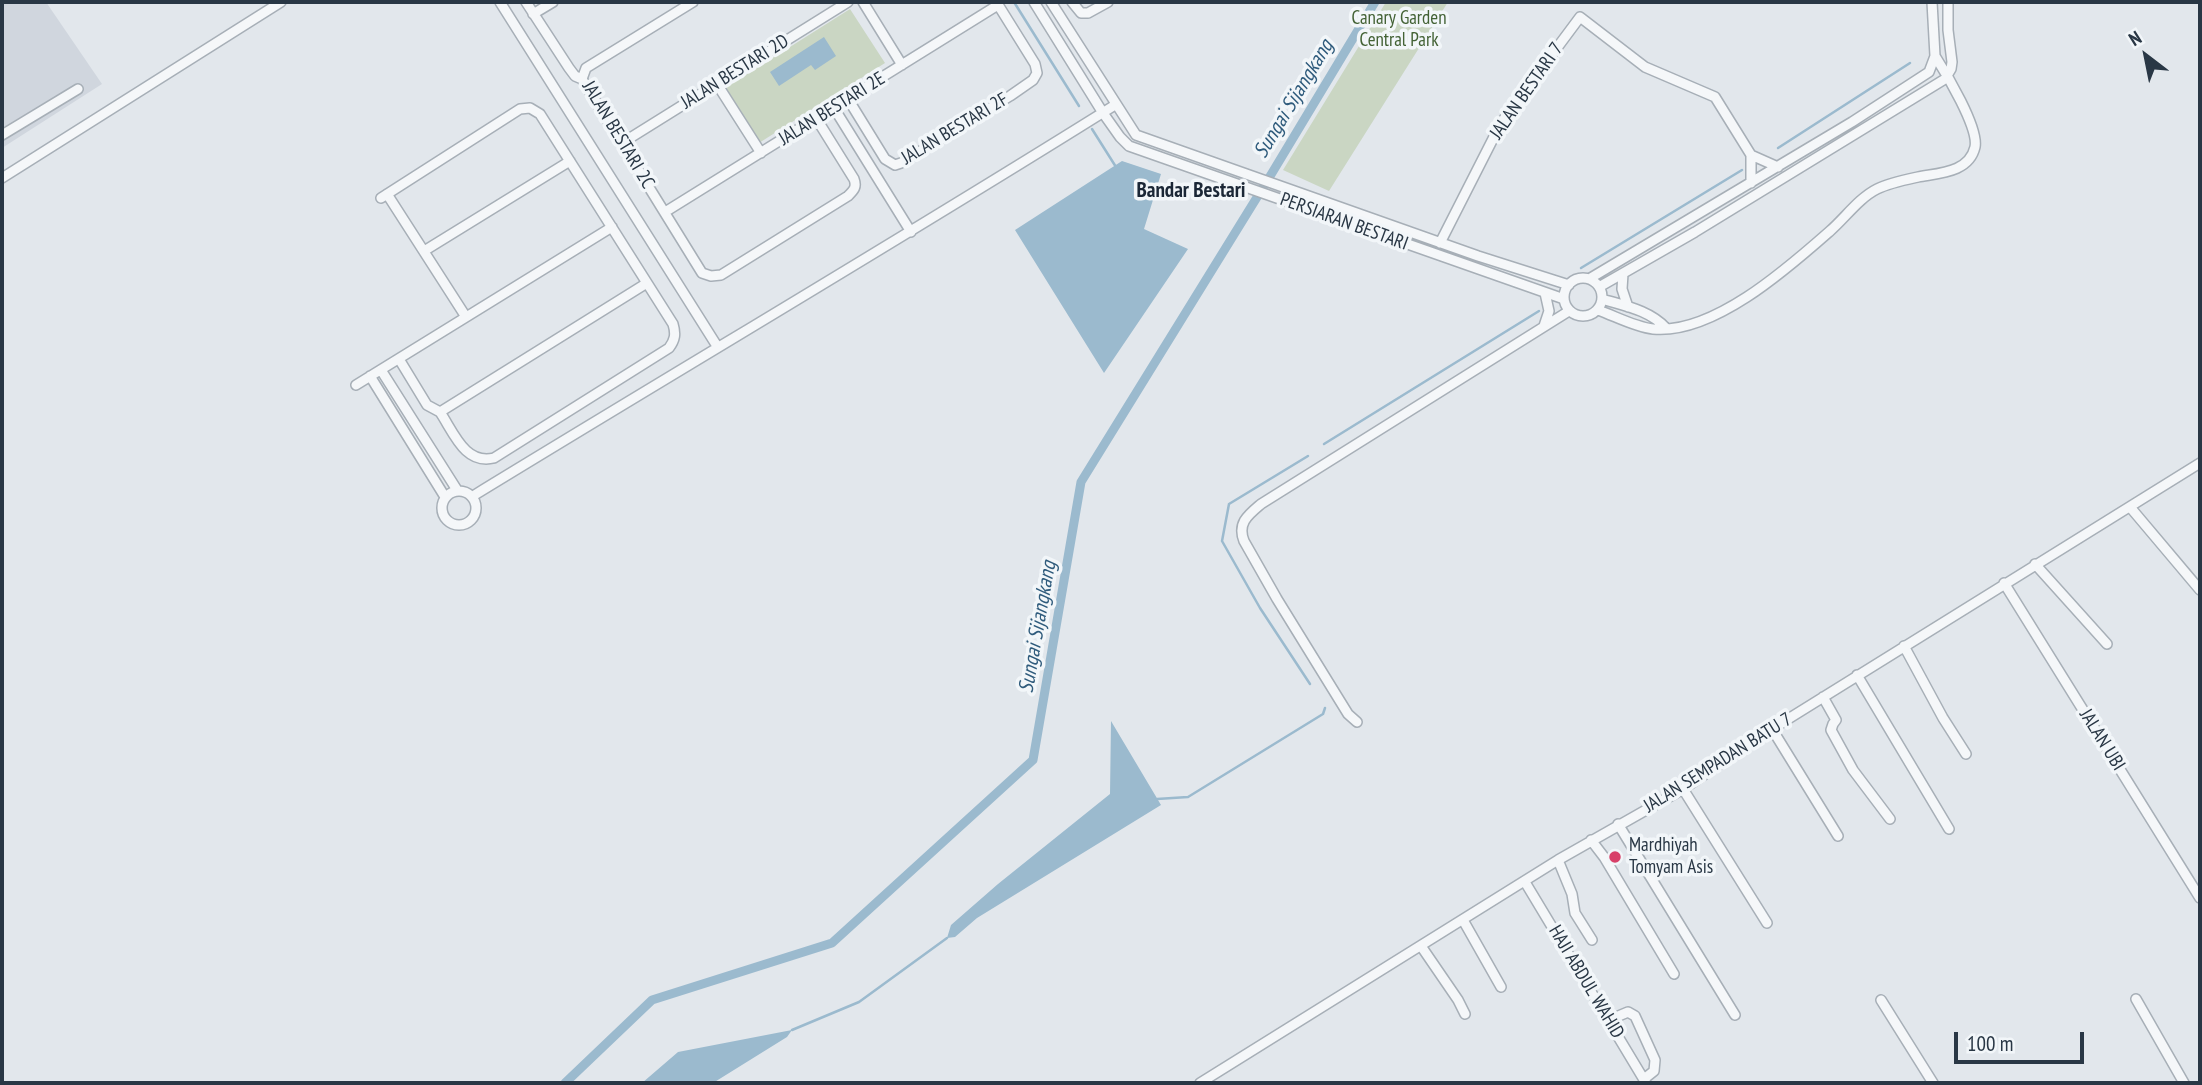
<!DOCTYPE html>
<style>
body{margin:0}
#map{position:relative;width:2202px;height:1085px;overflow:hidden;background:#e2e7ec;font-family:"PT Sans Narrow",sans-serif}
canvas{display:block}
.frame{position:absolute;inset:0;border:4px solid #293745;pointer-events:none}
.north{position:absolute;left:2111px;top:21px;width:70px;height:70px;-webkit-text-stroke:5px #f2f6f9;paint-order:stroke;rotate:328deg;font-size:19px;font-weight:700;line-height:28px;text-align:center;color:#293745}
.north::after{content:'';display:block;margin:auto;width:24px;height:32px;background:#293745;clip-path:polygon(50% 0,100% 100%,50% 72%,0 100%)}
.scale{position:absolute;left:1954px;top:1032px;width:130px;height:32px;box-sizing:border-box;border:4px solid #293745;border-top:0;padding-left:9px;font-size:21px;line-height:24px;white-space:nowrap;color:#293745;-webkit-text-stroke:5px #f2f6f9;paint-order:stroke}
</style>
<div id="map">
<canvas width="2202" height="1085"></canvas>
<div class="frame"></div>
<div class="north">N</div>
<div class="scale">100 m</div>
</div>
<script>
const ctx = document.querySelector('canvas').getContext('2d');
ctx.lineJoin = 'round';
function fillPath(path, color) {
  ctx.fillStyle = color;
  ctx.fill(path, 'evenodd');
}
function trace(path, color, width, dash) {
  ctx.strokeStyle = color;
  ctx.lineWidth = width;
  ctx.lineCap = dash ? 'butt' : 'round';
  ctx.setLineDash(dash || []);
  ctx.stroke(path);
}
function drawText(font, color, halo, rows, align = 'center') {
  ctx.font = font + ' "PT Sans Narrow",sans-serif';
  ctx.lineWidth = 7;
  ctx.setLineDash([]);
  ctx.textBaseline = 'middle';
  ctx.strokeStyle = halo;
  ctx.fillStyle = color;
  for (const [text, x, y, turn = 0] of rows) {
    ctx.save();
    ctx.translate(x, y);
    ctx.rotate((+turn || 0) * Math.PI / 180);
    ctx.textAlign = isNaN(turn) ? turn : align;
    if (halo) ctx.strokeText(text, 0, 0);
    ctx.fillText(text, 0, 0);
    ctx.restore();
  }
}
const built = new Path2D(`
 M2 2H46L102 84 2 148Z`);
const green = new Path2D(`
 M1386 2H1448L1329 191 1283 170Z
 M850 9 885 63 759 143 725 88Z`);
const water = new Path2D(`
 M824 37 836 56 815 70 811 65 779 86 770 72Z
 M1122 161 1161 174 1144 229 1188 249 1104 373 1015 230Z
 M1111 721 1161 805 977 918 955 937 947 938 951 925 998 884 1110 794Z
 M792 1030 787 1037 713 1083H642L678 1052Z`);
const stream = new Path2D(`
 M1014 2 1079 106
 M1092 129 1116 167
 M1778 148 1910 63
 M1581 268 1742 170
 M1324 444 1539 311
 M1308 456 1229 504 1222 541 1260 608 1310 684
 M1157 799 1188 797 1323 714 1325 708
 M792 1030 859 1002 947 938`);
const canal = new Path2D(`
 M565 1083 652 1000 832 943 1033 760 1081 482 1272 173 1375 2`);
const minor = new Path2D(`
 M500 2 717 346
 M526 2 569 68 575 76 582 79 702 273 711 276 721 275 848 196C854 190 857 187 854 179L816 118
 M863 2 902 65
 M1034 2 1103 113 1120 137 1129 146 1564 299
 M1051 2 1136 135 1478 256 1569 285
 M1072 2 1081 13H1088L1108 2
 M533 14 553 2
 M582 79 586 68 693 2
 M717 84 761 153
 M848 99 885 159 895 165 901 163 1010 96 1033 80 1037 73 1035 64 997 3
 M834 108 911 232
 M2 135 78 89
 M622 143 848 2
 M1751 155 1778 167
 M2 178 281 2
 M387 194 466 317
 M381 198 520 109 530 108 540 114 673 324C676 334 675 340 669 348L494 458C465 465 454 433 440 412
 M665 212 998 5
 M1440 243 1501 123 1580 17 1645 67 1715 97 1751 155V183
 M424 251 570 161
 M1623 274 1622 289 1628 307
 M1564 297a19 19 0 1 1 38 0a19 19 0 1 1-38 0Z
 M1589 279 1852 122 1929 72 1935 56 1932 2
 M1599 287 1695 232 1945 79 1951 69 1952 62 1948 30V2
 M1602 299C1625 306 1649 310 1666 328
 M1598 310C1615 316 1635 327 1653 329 1713 335 1788 268 1830 231 1845 218 1859 198 1877 189 1889 183 1904 180 1918 177 1938 173 1969 173 1975 147 1979 128 1946 73 1935 56
 M1544 326 1549 311 1545 293
 M399 359 427 405 440 412 647 283
 M381 370 457 490
 M370 376 445 497
 M356 385 612 227
 M442 508a17 17 0 1 1 34 0a17 17 0 1 1-34 0Z
 M473 496C687 365 903 238 1115 105
 M2130 507 2200 590
 M2035 564 2107 644
 M2004 583 2200 898
 M1904 646 1943 718 1966 754
 M1857 675 1949 829
 M1823 697 1836 720 1833 724 1831 730 1853 770 1890 819
 M1357 722 1348 714 1277 599 1244 541C1237 523 1248 515 1261 504L1569 311
 M1772 729 1838 836
 M1683 789 1767 923
 M1618 824 1735 1015
 M1591 840 1604 857 1674 974
 M1558 860 1572 894 1575 913 1592 940
 M1525 882 1646 1083
 M1463 920 1501 987
 M1421 946 1458 1000 1465 1014
 M2136 999 2184 1083
 M1881 1000 1933 1083
 M1609 1020 1628 1012 1635 1016 1655 1060 1654 1071 1644 1079
 M1200 1083 1558 860 1683 789 1772 729 2200 463`);
const markers = [
 [1615,857,7,"#d84069"]
];
const parkNames = [
 ["Canary Garden",1399,19],
 ["Central Park",1399,41]
];
const streetNames = [
 ["JALAN BESTARI 2D",735,72,-32],
 ["JALAN BESTARI 7",1527,91,-55],
 ["JALAN BESTARI 2E",832,109,-32],
 ["JALAN BESTARI 2F",955,129,-31],
 ["JALAN BESTARI 2C",618,135,59],
 ["PERSIARAN BESTARI",1344,222,20],
 ["JALAN UBI",2102,740,58],
 ["JALAN SEMPADAN BATU 7",1718,763,-32],
 ["HAJI ABDUL WAHID",1586,982,59]
];
const poiNames = [
 ["Mardhiyah",1629,846],
 ["Tomyam Asis",1629,868]
];
const waterNames = [
 ["Sungai Sijangkang",1294,99,-59],
 ["Sungai Sijangkang",1038,627,-80]
];
const neighbourhoodNames = [
 ["Bandar Bestari",1191,191]
];
fillPath(built, '#d0d6de');
fillPath(green, '#cad6c3');
fillPath(water, '#9bbace');
trace(stream, '#9bbace', 2.5);
trace(canal, '#9bbace', 9);
trace(minor, '#a7afb7', 12);
trace(minor, '#f5f7f9', 9);
for (const [x, y, r, color] of markers) {
  const dot = new Path2D();
  dot.arc(x, y, r, 0, 2 * Math.PI);
  ctx.fillStyle = color;
  ctx.fill(dot);
  trace(dot, '#f2f6f9', 2.5);
}
drawText('19px', '#436235', '#f2f6f9', parkNames);
drawText('19px', '#293745', '#f2f6f9', streetNames);
drawText('19px', '#293745', '#f2f6f9', poiNames, 'left');
drawText('italic 21px', '#2f5b7c', '#f2f6f9', waterNames);
drawText('bold 21px', '#1b2736', '#f2f6f9', neighbourhoodNames);
</script>
